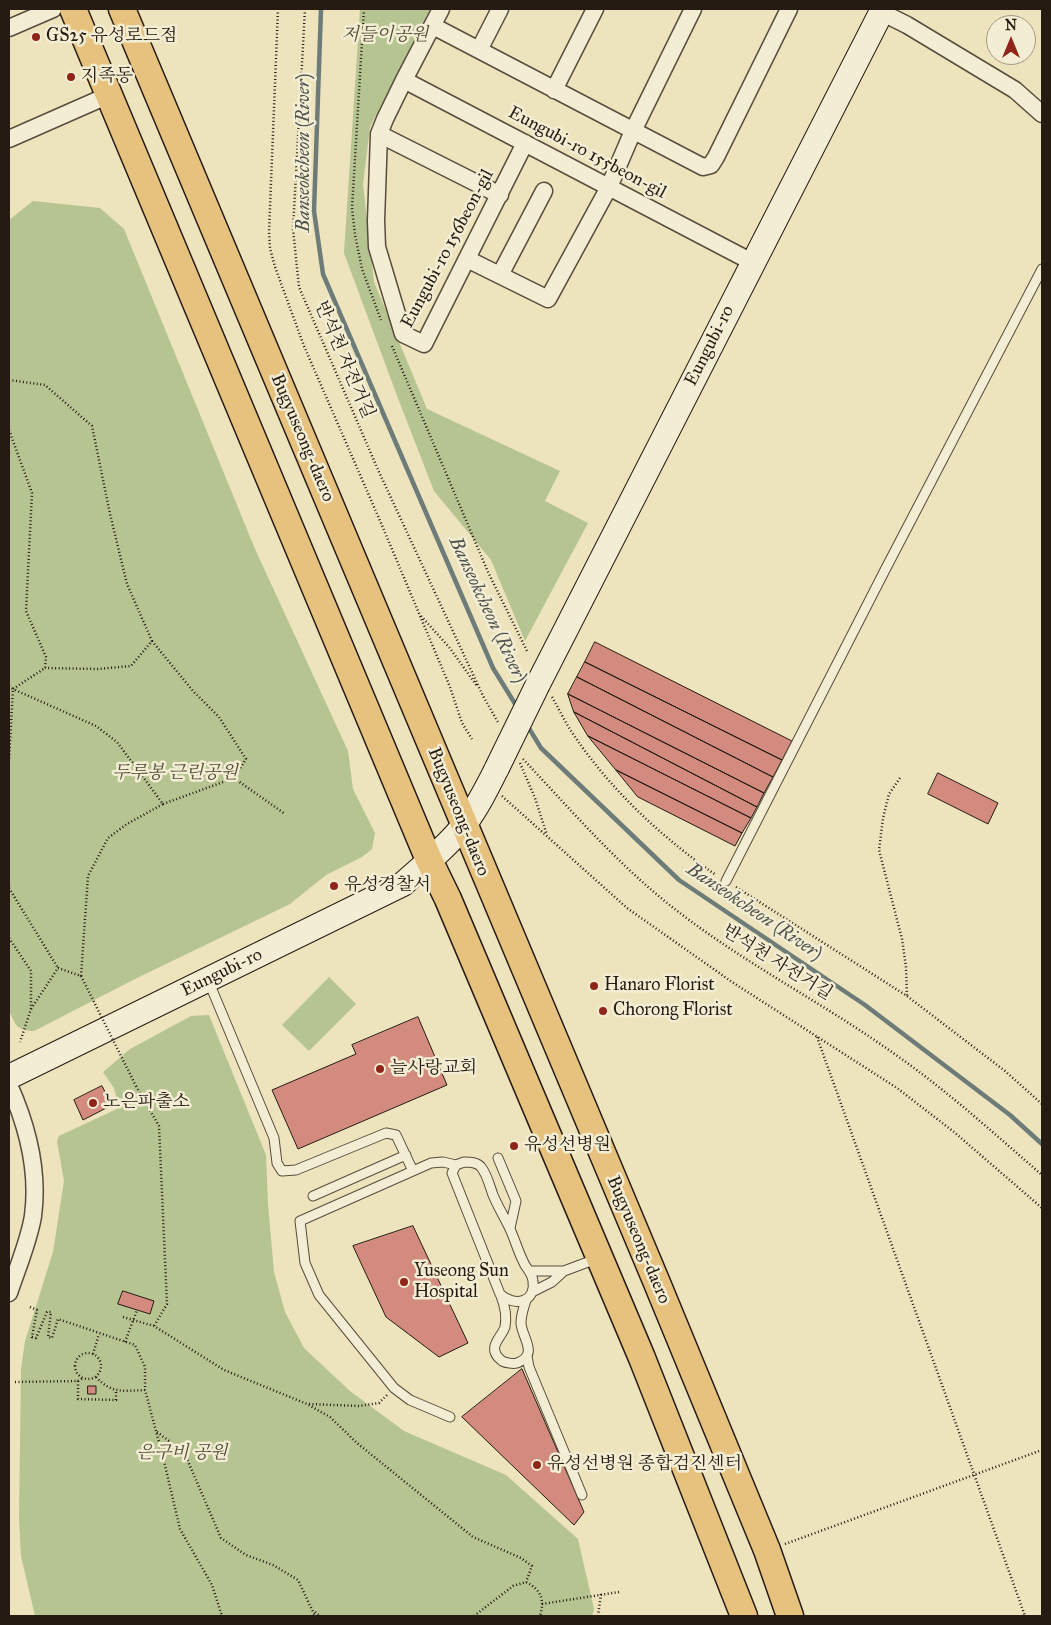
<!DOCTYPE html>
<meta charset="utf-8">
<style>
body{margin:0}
#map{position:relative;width:1051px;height:1625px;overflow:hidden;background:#ede3bc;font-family:"IM FELL Great Primer",serif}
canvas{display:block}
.frame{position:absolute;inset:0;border:10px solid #261b13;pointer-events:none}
.north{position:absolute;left:986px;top:15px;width:50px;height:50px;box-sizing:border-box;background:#f3edd3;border:1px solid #a19986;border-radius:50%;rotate:0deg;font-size:14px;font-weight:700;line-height:20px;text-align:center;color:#261b13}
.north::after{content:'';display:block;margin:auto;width:18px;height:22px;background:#8f2418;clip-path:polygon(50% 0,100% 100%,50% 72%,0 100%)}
</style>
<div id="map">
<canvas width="1051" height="1625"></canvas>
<div class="frame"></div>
<div class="north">N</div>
</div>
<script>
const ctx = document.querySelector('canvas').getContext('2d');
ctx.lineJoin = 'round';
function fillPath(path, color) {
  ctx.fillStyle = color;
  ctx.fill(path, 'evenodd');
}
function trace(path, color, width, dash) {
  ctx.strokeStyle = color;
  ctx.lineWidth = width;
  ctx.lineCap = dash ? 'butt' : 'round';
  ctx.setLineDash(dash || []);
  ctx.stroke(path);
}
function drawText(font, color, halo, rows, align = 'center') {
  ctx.font = font + ' "IM FELL Great Primer","Noto Serif KR",serif';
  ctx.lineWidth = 5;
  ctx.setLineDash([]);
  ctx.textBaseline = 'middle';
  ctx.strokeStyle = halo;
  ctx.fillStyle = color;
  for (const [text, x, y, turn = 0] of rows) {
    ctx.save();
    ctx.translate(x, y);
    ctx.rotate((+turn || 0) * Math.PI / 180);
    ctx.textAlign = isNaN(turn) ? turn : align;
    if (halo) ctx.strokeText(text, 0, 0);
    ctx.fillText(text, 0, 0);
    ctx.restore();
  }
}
const green = new Path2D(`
 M360 9H430L370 127 363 184 374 282 427 409 560 471 545 501 588 523 525 641 491 560 434 491 399 401 344 253Z
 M33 201 100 208 124 229 255 549 348 751 353 789 375 833 372 849 362 857 326 875 290 904 135 979 34 1031C17 1031 15 1025 9 1010V220Z
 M329 977 356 1004 309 1051 282 1025Z
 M209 1015 266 1155 268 1204 274 1272 285 1312 304 1348 350 1391 404 1431 506 1475 578 1539 594 1609 592 1616H35L21 1556 19 1518 21 1369 25 1341 53 1252 64 1181 57 1141 59 1136 119 1108 114 1088 103 1072 130 1049 191 1016Z`);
const stream = new Path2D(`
 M321 9 314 211 323 274 493 668 517 707
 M527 725 541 748 679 880 865 1005 1010 1115 1042 1144`);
const building = new Path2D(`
 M595 642 792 741 782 760 585 662Z
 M585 662 782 760 773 777 577 677Z
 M577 677 773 777 764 793 568 694Z
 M568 694 764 793 757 807 574 712Z
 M574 712 757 807 751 818 588 736Z
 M588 736 751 818 742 833 616 770Z
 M616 770 742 833 735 846 638 797Z
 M938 773 998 803 988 824 928 794Z
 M418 1017 447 1085 298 1149 272 1090 356 1054 352 1045Z
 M102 1086 112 1105 83 1120 74 1100Z
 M413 1226 468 1343 439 1357 386 1317 353 1246Z
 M123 1291 154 1301 150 1314 118 1304Z
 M522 1369 584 1512 574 1525 462 1417Z
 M88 1386H96V1394H88Z`);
const path = new Path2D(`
 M278 9 269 232 270 248 275 267 304 346 381 523 450 687 462 723 472 739
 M305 9 293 229 299 287 379 472 483 696 499 724
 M364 9 352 208 355 235 362 269 381 320
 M392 346 488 572 527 651
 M9 380 45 385 92 426 110 514 127 584 152 641 131 666 98 669 45 668
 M9 430 32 493 26 611 46 657 45 668 13 689 96 726 117 742 163 804 127 824 108 838 88 876 81 976 58 968 31 1009
 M421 616 449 647 477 686
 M152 641 193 691 219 717 246 759 234 778 163 804
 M9 686 13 689 9 761
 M552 697C559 709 565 722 573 734 610 789 661 837 716 875
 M523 759C572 811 619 866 676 910 748 966 829 1006 903 1060 952 1095 997 1136 1042 1175
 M520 763 535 798 547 835
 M234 778 285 814
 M900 778 889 794 883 818 879 850 902 939 906 967 907 996
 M502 796 627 908 732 982 897 1088 954 1132 1042 1208
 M736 887 907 996 1005 1071 1042 1104
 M9 888 58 968
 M9 938 31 971V1009L20 1042
 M817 1037 1025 1616
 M136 1086 159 1126 167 1304 154 1326
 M30 1307 37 1310 32 1337 36 1338 47 1312H51L48 1337 52 1338 58 1319 135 1345 145 1367V1390L163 1457 180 1529 212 1585 222 1616
 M123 1317 154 1326 224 1370 307 1404 330 1417 357 1443 473 1537 521 1558 532 1566 526 1582
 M125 1342 137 1310
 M75 1366a13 13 0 1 1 26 0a13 13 0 1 1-26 0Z
 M93 1354 99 1334
 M96 1377C112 1394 123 1391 145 1390
 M78 1381V1399L116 1400V1391
 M15 1382 78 1381 83 1378
 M309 1404 359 1406 379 1403 387 1395
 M157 1432 180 1449 187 1459 221 1538 246 1555 273 1565 298 1580 315 1616
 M785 1544 1042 1450
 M542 1604 619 1592
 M315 1612 320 1616
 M474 1616 513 1586 526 1582C541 1590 545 1599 540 1616
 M598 1616 601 1594`);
const lane = new Path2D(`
 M726 881 885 570 1042 269
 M208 980 274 1138 277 1163 282 1171 296 1170 386 1133 396 1135 413 1171
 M498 1158 516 1201 510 1228
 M464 1162C470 1162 477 1162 481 1167 487 1174 490 1187 493 1195 498 1207 505 1218 510 1229 515 1240 518 1251 523 1261 526 1269 532 1272 533 1281 536 1303 514 1307 500 1294L452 1173 456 1165Z
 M313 1196 406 1155
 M530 1271H564L596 1259
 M532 1292 552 1282 564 1271
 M501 1296C505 1306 507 1316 505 1327 502 1337 485 1348 502 1361 506 1363 513 1364 517 1363 540 1355 521 1336 521 1323 521 1314 524 1307 526 1300
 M527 1356 529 1367 582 1495
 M450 1417 410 1400 394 1388 319 1295 305 1263 300 1221 431 1163 443 1162 456 1165`);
const street = new Path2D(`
 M441 9 404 80 385 119 379 134 376 221 377 247 403 334 424 344 525 143
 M881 12 907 25 1015 90 1042 114
 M433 26 703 167 711 165 716 157 789 9
 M9 28 53 9
 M479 50 500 9
 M404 80 752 262
 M554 90 595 9
 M379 134 500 195
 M9 139 109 95
 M467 259 548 299 609 187 633 131 693 9
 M500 275 544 191
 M9 1085C27 1125 39 1171 33 1216 29 1241 17 1269 9 1293`);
const secondary = new Path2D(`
 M538 684 883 9
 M9 1077 403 884C424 865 447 847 464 825 477 808 487 788 497 768`);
const primary = new Path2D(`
 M73 9 429 860 448 899 642 1358 744 1616
 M122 9 657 1283 767 1550 790 1616`);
const pathBridge = new Path2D(`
 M81 976 136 1086`);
const secondaryBridge = new Path2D(`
 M497 768 538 684`);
const markers = [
 [36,37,5,"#8f2418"],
 [71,77,5,"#8f2418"],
 [334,886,5,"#8f2418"],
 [594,986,5,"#8f2418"],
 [603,1011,5,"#8f2418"],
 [380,1069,5,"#8f2418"],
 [93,1103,5,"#8f2418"],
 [514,1146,5,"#8f2418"],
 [404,1282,5,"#8f2418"],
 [537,1465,5,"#8f2418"]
];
const parkNames = [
 ["저들이공원",385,36],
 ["두루봉 근린공원",175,774],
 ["은구비 공원",182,1454]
];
const poiNames = [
 ["GS25 유성로드점",46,37],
 ["지족동",81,77],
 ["유성경찰서",344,886],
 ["Hanaro Florist",604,986],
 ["Chorong Florist",613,1011],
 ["늘사랑교회",390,1069],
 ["노은파출소",103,1103],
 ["유성선병원",524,1146],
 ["Yuseong Sun",414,1272],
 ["Hospital",414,1293],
 ["유성선병원 종합검진센터",547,1465]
];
const streetNames = [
 ["Eungubi-ro 155beon-gil",587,153,28],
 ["Eungubi-ro 156beon-gil",448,249,-62],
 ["Eungubi-ro",710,346,-63],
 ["반석천 자전거길",344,360,67],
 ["Bugyuseong-daero",302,438,67],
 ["Bugyuseong-daero",458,812,68],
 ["반석천 자전거길",777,963,32],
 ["Eungubi-ro",222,973,-26],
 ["Bugyuseong-daero",638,1240,67]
];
const waterNames = [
 ["Banseokcheon (River)",304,153,-90],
 ["Banseokcheon (River)",487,610,65],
 ["Banseokcheon (River)",754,912,34]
];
fillPath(green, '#b6c492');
trace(stream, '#6d7c78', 4.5);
fillPath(building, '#d28b7e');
trace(building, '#261b13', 1);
trace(lane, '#584d3d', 11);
trace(street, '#584d3d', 19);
trace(secondary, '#261b13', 26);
trace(primary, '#261b13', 29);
trace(path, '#261b13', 2.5, [1, 2.5]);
trace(lane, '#f3edd3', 9);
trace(street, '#f3edd3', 16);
trace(secondary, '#f3edd3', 24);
trace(primary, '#e6c27e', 26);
trace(secondaryBridge, '#261b13', 26, []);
trace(pathBridge, '#261b13', 2.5, [1, 2.5]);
trace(secondaryBridge, '#f3edd3', 24);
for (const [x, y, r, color] of markers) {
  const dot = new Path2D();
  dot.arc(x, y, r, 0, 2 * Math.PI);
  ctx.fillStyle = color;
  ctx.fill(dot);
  trace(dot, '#f3edd3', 2);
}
drawText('italic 18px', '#514e39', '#f3edd3', parkNames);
drawText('18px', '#261b13', '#f3edd3', poiNames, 'left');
drawText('18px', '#261b13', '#f3edd3', streetNames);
drawText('italic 19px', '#50534e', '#f3edd3', waterNames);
</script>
